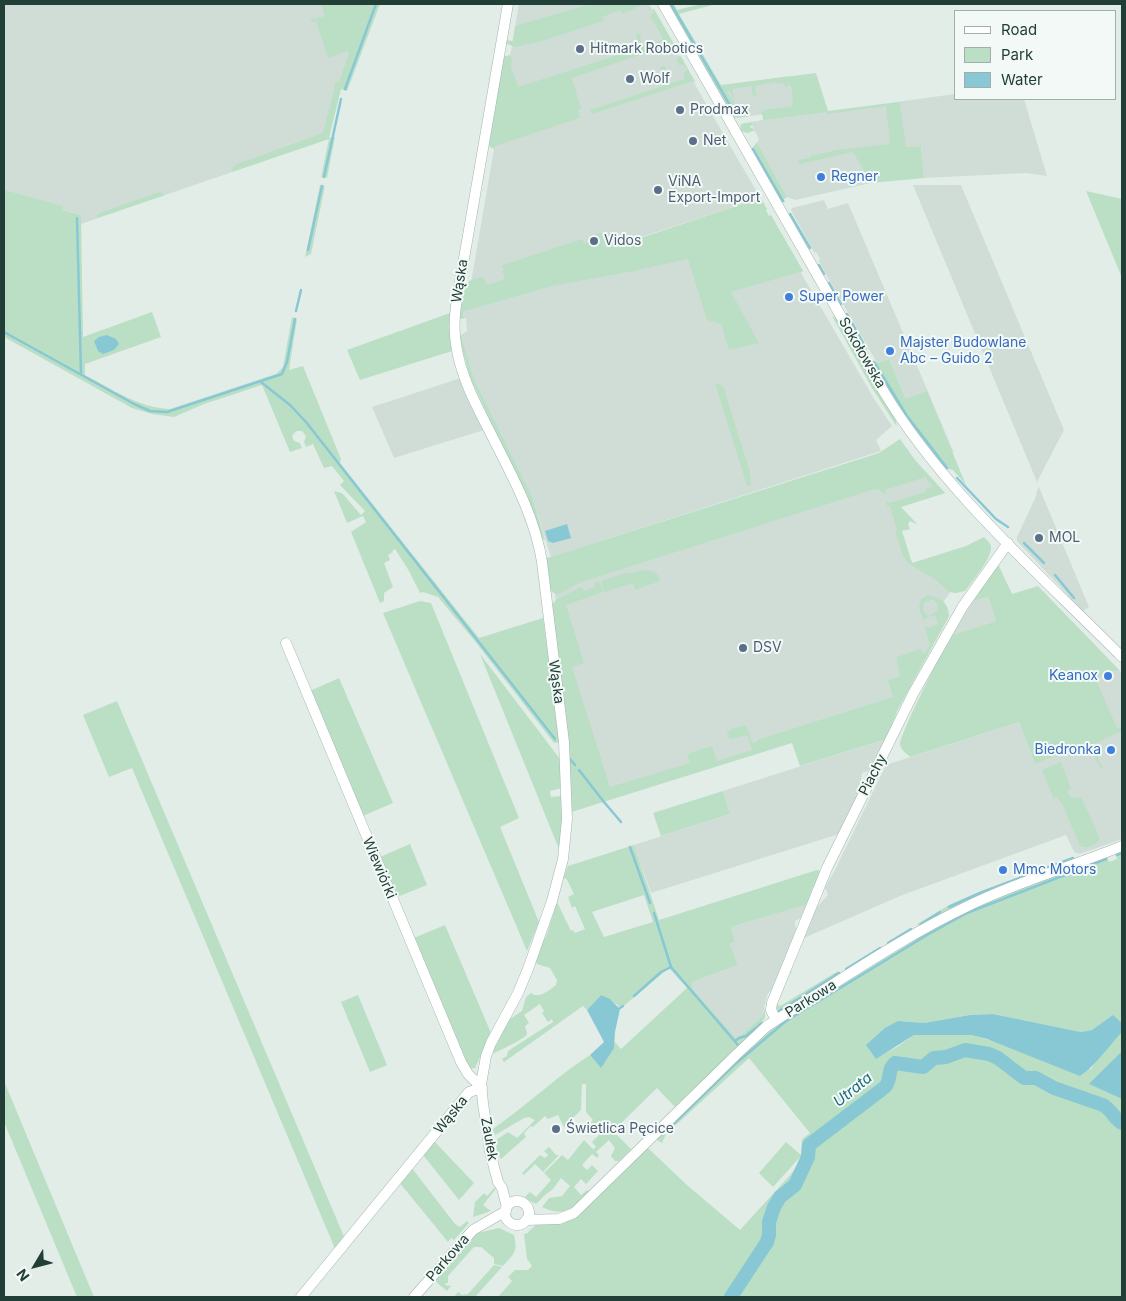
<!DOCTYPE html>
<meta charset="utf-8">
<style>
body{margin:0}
#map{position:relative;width:1126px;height:1301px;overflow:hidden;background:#e2ede8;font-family:Inter,sans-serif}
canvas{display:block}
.frame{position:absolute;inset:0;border:5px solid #213f37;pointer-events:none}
.legend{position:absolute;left:954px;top:10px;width:162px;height:90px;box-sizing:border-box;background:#f3f9f6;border:1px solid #9fafaa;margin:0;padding:6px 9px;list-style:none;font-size:15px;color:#213f37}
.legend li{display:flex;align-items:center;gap:10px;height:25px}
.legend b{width:25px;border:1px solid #9fafaa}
.north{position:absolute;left:10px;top:1241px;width:50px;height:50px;-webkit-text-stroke:4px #f3f9f6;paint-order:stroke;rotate:233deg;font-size:14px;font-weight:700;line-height:20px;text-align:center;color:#213f37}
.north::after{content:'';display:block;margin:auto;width:18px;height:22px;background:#213f37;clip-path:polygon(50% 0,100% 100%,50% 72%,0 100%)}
</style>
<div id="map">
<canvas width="1126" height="1301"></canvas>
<div class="frame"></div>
<ul class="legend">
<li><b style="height:6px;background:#fff"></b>Road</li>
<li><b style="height:14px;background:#badfc4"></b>Park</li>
<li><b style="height:14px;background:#88c8d5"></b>Water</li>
</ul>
<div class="north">N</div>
</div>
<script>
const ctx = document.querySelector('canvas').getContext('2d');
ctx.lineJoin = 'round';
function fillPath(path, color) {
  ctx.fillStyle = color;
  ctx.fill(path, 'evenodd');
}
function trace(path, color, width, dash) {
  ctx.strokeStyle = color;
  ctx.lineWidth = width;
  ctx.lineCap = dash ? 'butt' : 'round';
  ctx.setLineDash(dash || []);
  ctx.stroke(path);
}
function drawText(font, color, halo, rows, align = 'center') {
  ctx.font = font + ' Inter,sans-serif';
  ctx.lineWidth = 4;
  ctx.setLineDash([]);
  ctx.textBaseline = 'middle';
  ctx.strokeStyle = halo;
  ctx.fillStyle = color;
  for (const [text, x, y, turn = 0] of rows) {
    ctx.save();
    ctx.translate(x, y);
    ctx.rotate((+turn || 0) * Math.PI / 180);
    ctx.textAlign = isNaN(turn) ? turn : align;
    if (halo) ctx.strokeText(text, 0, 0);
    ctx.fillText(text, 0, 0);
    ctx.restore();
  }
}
const built = new Path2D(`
 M4 4H372L335 101 325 140 81 224V215L4 194Z
 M519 4H649L760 198 469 294Z
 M789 76 794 109 739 118 721 86Z
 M955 94V99H1024L1047 176 1026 173 924 178 921 146 854 152 871 183 795 200 787 197 757 142 759 139 750 122Z
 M925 185H961L1064 430 1037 482 913 185Z
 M824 200 828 209 848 203 954 453 920 431 889 359 877 363 876 361 828 278 819 261 820 259 817 253 814 252 791 210 792 208Z
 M774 221 803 271 801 273 873 397 892 426 876 440 881 451 551 557 532 496 475 381 460 337 467 331 466 318H464L463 312 554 285 630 272Z
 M461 378 484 430 394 458 372 407Z
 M925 471 945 493 894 509 912 563 953 588 944 601 948 618 898 709 571 812 550 608 556 602 555 593 548 589Z
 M1039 487 1089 607 1083 611 1017 541V537L1037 494 1036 493Z
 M988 597 996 621 952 635 973 601Z
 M1072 621 1122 673V839L1080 854 1074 852 1066 835 900 896 804 938 816 908 828 895 825 887 834 872 886 765 1019 722 1035 764 1087 659Z
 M886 739 871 770 862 773 859 794 839 834 651 893 634 845 730 814 723 791Z
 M810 903 805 916 795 921V927L797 928 772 990 768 993 762 1016 737 1039 692 988V982L738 965 730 944 735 942 731 927Z`);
const green = new Path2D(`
 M321 4H380L347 91 341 89 329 138 335 137 327 178 321 177 329 139 232 172 233 167 237 164 323 133 336 81 339 82 349 54 347 51 328 58 316 21 311 22 310 20 325 16Z
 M591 4H640L641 6 622 14 620 10 602 17 603 21 539 42 515 47 505 43 506 40 513 41 515 26Z
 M668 4H674L677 10 701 4H716L679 14 721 85 816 73 828 111 900 102 906 147 921 146 924 178 871 183 853 152 799 164 798 160 810 158V156L837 150 890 144 886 106 827 114 826 112 751 122 752 125 750 127 755 130 748 133 740 131 741 124 763 120 762 114 760 115 763 110 793 106 791 87 789 85 785 87 784 83 777 84 776 82 755 86 756 95 753 96 751 86 732 89 734 99 729 91 727 92 739 110 746 111 749 116 734 118Z
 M654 9 674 44 673 45 644 55 642 54 572 78 581 109 578 110 580 118 495 146 494 149 490 147 488 143 503 57 510 55 512 58 511 67 518 87 640 48 636 34 638 33 641 35 640 39 642 47 662 40 663 38 650 16 654 12 652 10Z
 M680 55 696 83 693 81 592 114 590 110 666 85 660 66H664L666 68 665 72 668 84 685 79 683 73 687 70 683 64 679 66 677 59Z
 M757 142 787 197 784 199 785 202H780L751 150Z
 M736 156 767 209 766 210 769 216 771 215 803 271 731 292 759 343 729 350 721 324 707 320 688 259 630 272 552 286 463 312 464 319 459 318 462 286 471 280 483 277 487 285 505 279 502 271 504 270 501 266 506 264 582 239 584 244 591 241 590 236 604 232 612 235 617 246 760 198Z
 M320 185 325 186 311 254 305 257Z
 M4 190 63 206 62 210 81 215 83 337 152 312 161 337 85 364V375C112 389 139 408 170 409L276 374 283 367 292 317 297 319 289 370 303 366 341 459 340 463 479 638 543 618 560 742 554 743 474 640 438 597 423 592 420 593 409 571 395 549 392 551 393 552 388 555 390 560 384 563 393 587 384 593V601L380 603 351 532 366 522 363 516 347 523 334 491 342 493 360 514 361 515 365 511 340 485 344 481 332 466 324 468 313 444 306 447 304 442 306 436 302 431H296L292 436 294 441 300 443 302 448 290 452 262 385 204 404 174 417 152 414 132 408 4 337Z
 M1086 191 1122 199V278Z
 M159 192 165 195 97 218V214Z
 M450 313 452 351 360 380 347 350Z
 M832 316 837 319 877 390 895 417 897 427 872 388Z
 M467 331 461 337 475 381 532 496 545 540 540 537 509 461 470 377 459 337Z
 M889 359 906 399 927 391 966 485 953 470 944 468C917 435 893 400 873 362L875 361 877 363Z
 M715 383 723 386 750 472 751 485 747 486Z
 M900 439 915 460 945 493 901 507 918 525 910 521 908 524 910 529 902 531 912 563 966 546 984 537C987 540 990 543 991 546 993 557 972 582 965 591L956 593 949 592 936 580 908 563 903 556 895 531 897 530 890 506H887L886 503 888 501 889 503 926 492V489L932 487 930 482H928L926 477 885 490 886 495 879 490 875 489 581 582 557 595 548 589 544 559 879 453Z
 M998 564 1012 594 1038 586 1119 670 1106 673 1096 680 1117 728 1122 727V731L1092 745 1103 769H1101L1087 742 1035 764 1019 722 910 757C907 754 901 750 900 745 899 736 939 658 946 644L952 635 996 621 988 597 973 601Z
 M646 570C652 570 660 574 660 581L635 590 633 583 604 592 601 581 622 574Z
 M599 581 603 592 566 605 584 663 572 667 610 787 690 763 687 754 712 746 717 761 752 750 747 735 731 739 728 737 727 733 731 729 746 725 752 743 757 742V740L893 697 888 680 900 676 896 657 921 649 923 654 925 653 930 645 924 625 927 628 938 624 935 615 930 617 929 615C939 613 941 604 932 599L924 603 923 611 929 617 924 619V623L919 608 921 599 928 595C940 597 949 603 949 616L898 709 886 739 800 766 792 743 571 812 550 608 556 600 579 588 582 587 583 591 595 587 594 583Z
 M420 601 431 603 519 818 500 827 539 922 527 951 383 613Z
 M480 654 560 759 562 788 550 791 551 797 562 796 564 814 561 854Z
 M339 678 393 803 363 816 310 691Z
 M117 701 345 1239 336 1251 132 768 109 777 83 715Z
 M1061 762 1071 789 1067 791 1071 798 1081 797 1100 838C1096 846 1088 849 1080 846L1063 806 1057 797 1054 799 1042 770Z
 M723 791 730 814 661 836 653 813Z
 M410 844 427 885 397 897 380 857Z
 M634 845 659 920 817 870 822 871 816 886 812 888 811 895 808 904 731 927 735 942 730 944 738 965 692 982V988L737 1039 762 1016 765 1008V1018L760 1024V1026L675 1107 657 1088 613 1131 631 1149 619 1161H615L611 1156 615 1148 609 1140 596 1152 599 1155 597 1158 592 1154 582 1165 587 1170 592 1165 598 1171 586 1184 581 1179 574 1187 581 1195 587 1190 588 1191 590 1190C572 1207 568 1219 542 1207L549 1198 562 1196 570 1186 561 1178 553 1189 545 1195 536 1204 524 1198 530 1192 536 1197 551 1180 544 1173 562 1155 568 1160 584 1140 593 1149 596 1147 592 1142 599 1135 594 1130 588 1136 583 1130 593 1120 586 1112V1084H582L581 1110 564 1127 558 1115 548 1119 545 1116 533 1127 531 1126 524 1133 526 1137 501 1159 497 1154 496 1140 508 1132 517 1138 535 1120 529 1117 524 1118 495 1135 493 1129C526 1106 556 1077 590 1055L601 1067 615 1042 621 1049 687 988 669 968 620 1009 618 1005 601 995 587 1010 583 1006 504 1062 502 1059 507 1056 508 1051 553 1022 552 1019 548 1022 542 1013 544 1011 540 1004 524 1015 529 1023 525 1026 527 1033 526 1036C515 1043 505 1048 494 1053L493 1052 507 1021 522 1011 526 997 531 993C540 999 548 991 556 985L557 980 550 968 537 964 536 961 544 939 546 937 557 902 571 931 573 930 575 933 585 929 575 906 572 908 568 897 574 894 566 878 563 879 568 866ZM644 895 653 922 604 937 592 912Z
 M1122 850V1023L1113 1016 1092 1030 1081 1032 993 1014 970 1015 924 1023 898 1021 876 1058 897 1047 914 1035H971L1091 1069 1096 1061 1122 1032V1051L1090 1084 1122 1099V1297H498L512 1281 508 1277 515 1270H528L532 1266 527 1259 524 1234 528 1233 529 1231 536 1225 537 1223H557L645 1149H649L687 1185 740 1230 791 1174 798 1164 801 1156 773 1187 759 1173 786 1142 801 1155 802 1139 810 1133 749 1058 666 1134 662 1143 655 1139 767 1032 792 1015 950 918 996 898 1107 856 1109 862 1117 859 1115 853Z
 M1073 857 1074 859 974 897 919 926 917 924 951 904 981 891Z
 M445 925 491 1033 475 1068 469 1069 414 938Z
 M790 971 793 972 790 973 777 1004 780 1006 838 971 840 974 779 1011 775 1005Z
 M358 995 387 1065 370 1072 341 1002Z
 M4 1081 94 1297H77L4 1122Z
 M433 1140 474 1183 459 1200 423 1155Z
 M549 1147 556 1155H559L543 1172 535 1164 524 1175 522 1173 540 1155 545 1158 548 1155 544 1151Z
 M411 1167 455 1224 460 1227 467 1221 469 1223 454 1240 451 1238 448 1242 399 1182Z
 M496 1186 495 1190 483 1205 491 1211 473 1217 475 1202 484 1193 487 1196Z
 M499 1228 514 1235C518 1253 514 1253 503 1266L494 1264V1258L481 1247H474L448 1276V1283H446L445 1285 451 1286 447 1291 435 1281 478 1233Z
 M494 1265 502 1267 475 1297H457L455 1296 458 1292 462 1295 468 1294Z`);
const water = new Path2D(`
 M107 335 116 339 119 344 114 350 103 354 98 351 94 341 99 337Z
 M567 524 571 538 553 543 548 541 545 531Z
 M601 995 610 999 620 1009 615 1032 614 1048 601 1068 590 1055 604 1042 587 1010Z
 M993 1014 1081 1032 1092 1030 1113 1015 1122 1023V1032C1109 1046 1095 1066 1080 1076L987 1039 971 1035H914L876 1059 866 1045 885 1028 898 1021 924 1023 970 1015Z
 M1122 1051V1099L1089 1084Z`);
const stream = new Path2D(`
 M671 4 735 114
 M345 89 376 4
 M753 149 783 201
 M324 177 341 99
 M790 214 810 248
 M77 218 81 374
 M308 250 322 186
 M819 265 824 274
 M829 283 841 304
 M296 311 301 290
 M847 314 866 348
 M4 332 134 404 150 411 167 412 282 374 287 362 295 319
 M874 362 907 416 947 468
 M261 382 290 405 306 422 555 739
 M957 478 996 519 1008 527
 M1024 543 1044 563
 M1055 575 1074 598
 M570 759 575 765
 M579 770 604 802
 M604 802 621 822
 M630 847 650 903
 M1117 855 1122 853
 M949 907 980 893 1073 858
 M654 913 671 967 738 1045
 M921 924 940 912
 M888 943 911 929
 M846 969 880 948
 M634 996 661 972 671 967
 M620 1008 623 1006
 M779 1011 839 973
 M759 1025 762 1023
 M735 1041 739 1038 746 1036 757 1027
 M663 1134 733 1066 786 1021 927 935 967 913 1106 859`);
const river = new Path2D(`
 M731 1297 767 1242 769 1235V1222L774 1207 780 1197 795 1185 808 1157 809 1145 885 1087C892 1079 887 1069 895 1063L923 1067 934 1058 946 1057 965 1050 989 1054 998 1058 1024 1078H1036L1054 1088 1103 1105C1112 1110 1114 1119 1122 1123`);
const minor = new Path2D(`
 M663 4 884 392C946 494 1039 573 1122 657
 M286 643 461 1062 468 1074 482 1088
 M776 1020 771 1010 772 1003 827 868 913 694 963 606 1008 543
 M505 1213a12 12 0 1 1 24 0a12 12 0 1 1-24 0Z
 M507 1207 502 1188 498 1182 490 1152 483 1103 481 1084 483 1073 486 1056 491 1043 518 993 528 969 552 901 563 859 567 819 564 742 542 562C535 516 511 474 490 432 476 405 460 375 456 344 452 322 457 298 461 276L508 4
 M526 1220 559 1219 574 1213 737 1054 767 1026 784 1015C844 978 903 937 966 907 1016 882 1071 867 1122 846
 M301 1297 469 1092 482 1088
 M414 1297 473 1230 506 1211`);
const markers = [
 [580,49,5,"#5c6f8a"],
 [630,79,5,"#5c6f8a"],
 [680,110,5,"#5c6f8a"],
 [693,141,5,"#5c6f8a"],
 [821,177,5,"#3f7fe0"],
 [658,190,5,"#5c6f8a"],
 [594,241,5,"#5c6f8a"],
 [789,297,5,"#3f7fe0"],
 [890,351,5,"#3f7fe0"],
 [1039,538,5,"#5c6f8a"],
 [743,648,5,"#5c6f8a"],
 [1108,676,5,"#3f7fe0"],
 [1111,750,5,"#3f7fe0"],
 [1003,870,5,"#3f7fe0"],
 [556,1129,5,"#5c6f8a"]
];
const serviceNames = [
 ["Hitmark Robotics",590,49],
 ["Wolf",640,79],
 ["Prodmax",690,110],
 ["Net",703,141],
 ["ViNA",668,182],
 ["Export-Import",668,198],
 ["Vidos",604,241],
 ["MOL",1049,538],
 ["DSV",753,648],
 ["Świetlica Pęcice",566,1129]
];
const shopNames = [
 ["Regner",831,177],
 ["Super Power",799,297],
 ["Majster Budowlane",900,343],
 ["Abc – Guido 2",900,359],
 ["Keanox",1098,676,"right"],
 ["Biedronka",1101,750,"right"],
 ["Mmc Motors",1013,870]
];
const streetNames = [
 ["Wąska",460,281,-81],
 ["Sokołowska",862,353,60],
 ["Wąska",556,682,82],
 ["Piachy",873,775,-63],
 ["Wiewiórki",379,868,67],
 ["Parkowa",811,999,-32],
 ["Wąska",451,1115,-51],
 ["Zaułek",489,1139,80],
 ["Parkowa",448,1258,-49]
];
const waterNames = [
 ["Utrata",853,1090,-39]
];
fillPath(built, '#d0ddd7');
fillPath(green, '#badfc4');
fillPath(water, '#88c8d5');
trace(stream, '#88c8d5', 2.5);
trace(river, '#88c8d5', 14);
trace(minor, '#a4b5af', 11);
trace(minor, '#fff', 10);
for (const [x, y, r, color] of markers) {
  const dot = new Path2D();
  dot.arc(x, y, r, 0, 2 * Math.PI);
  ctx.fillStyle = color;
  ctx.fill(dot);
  trace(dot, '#f3f9f6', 2);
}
drawText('14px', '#4e5e75', '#f3f9f6', serviceNames, 'left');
drawText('14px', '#366cbe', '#f3f9f6', shopNames, 'left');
drawText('14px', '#213f37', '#f3f9f6', streetNames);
drawText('italic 15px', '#186d7e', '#f3f9f6', waterNames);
</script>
